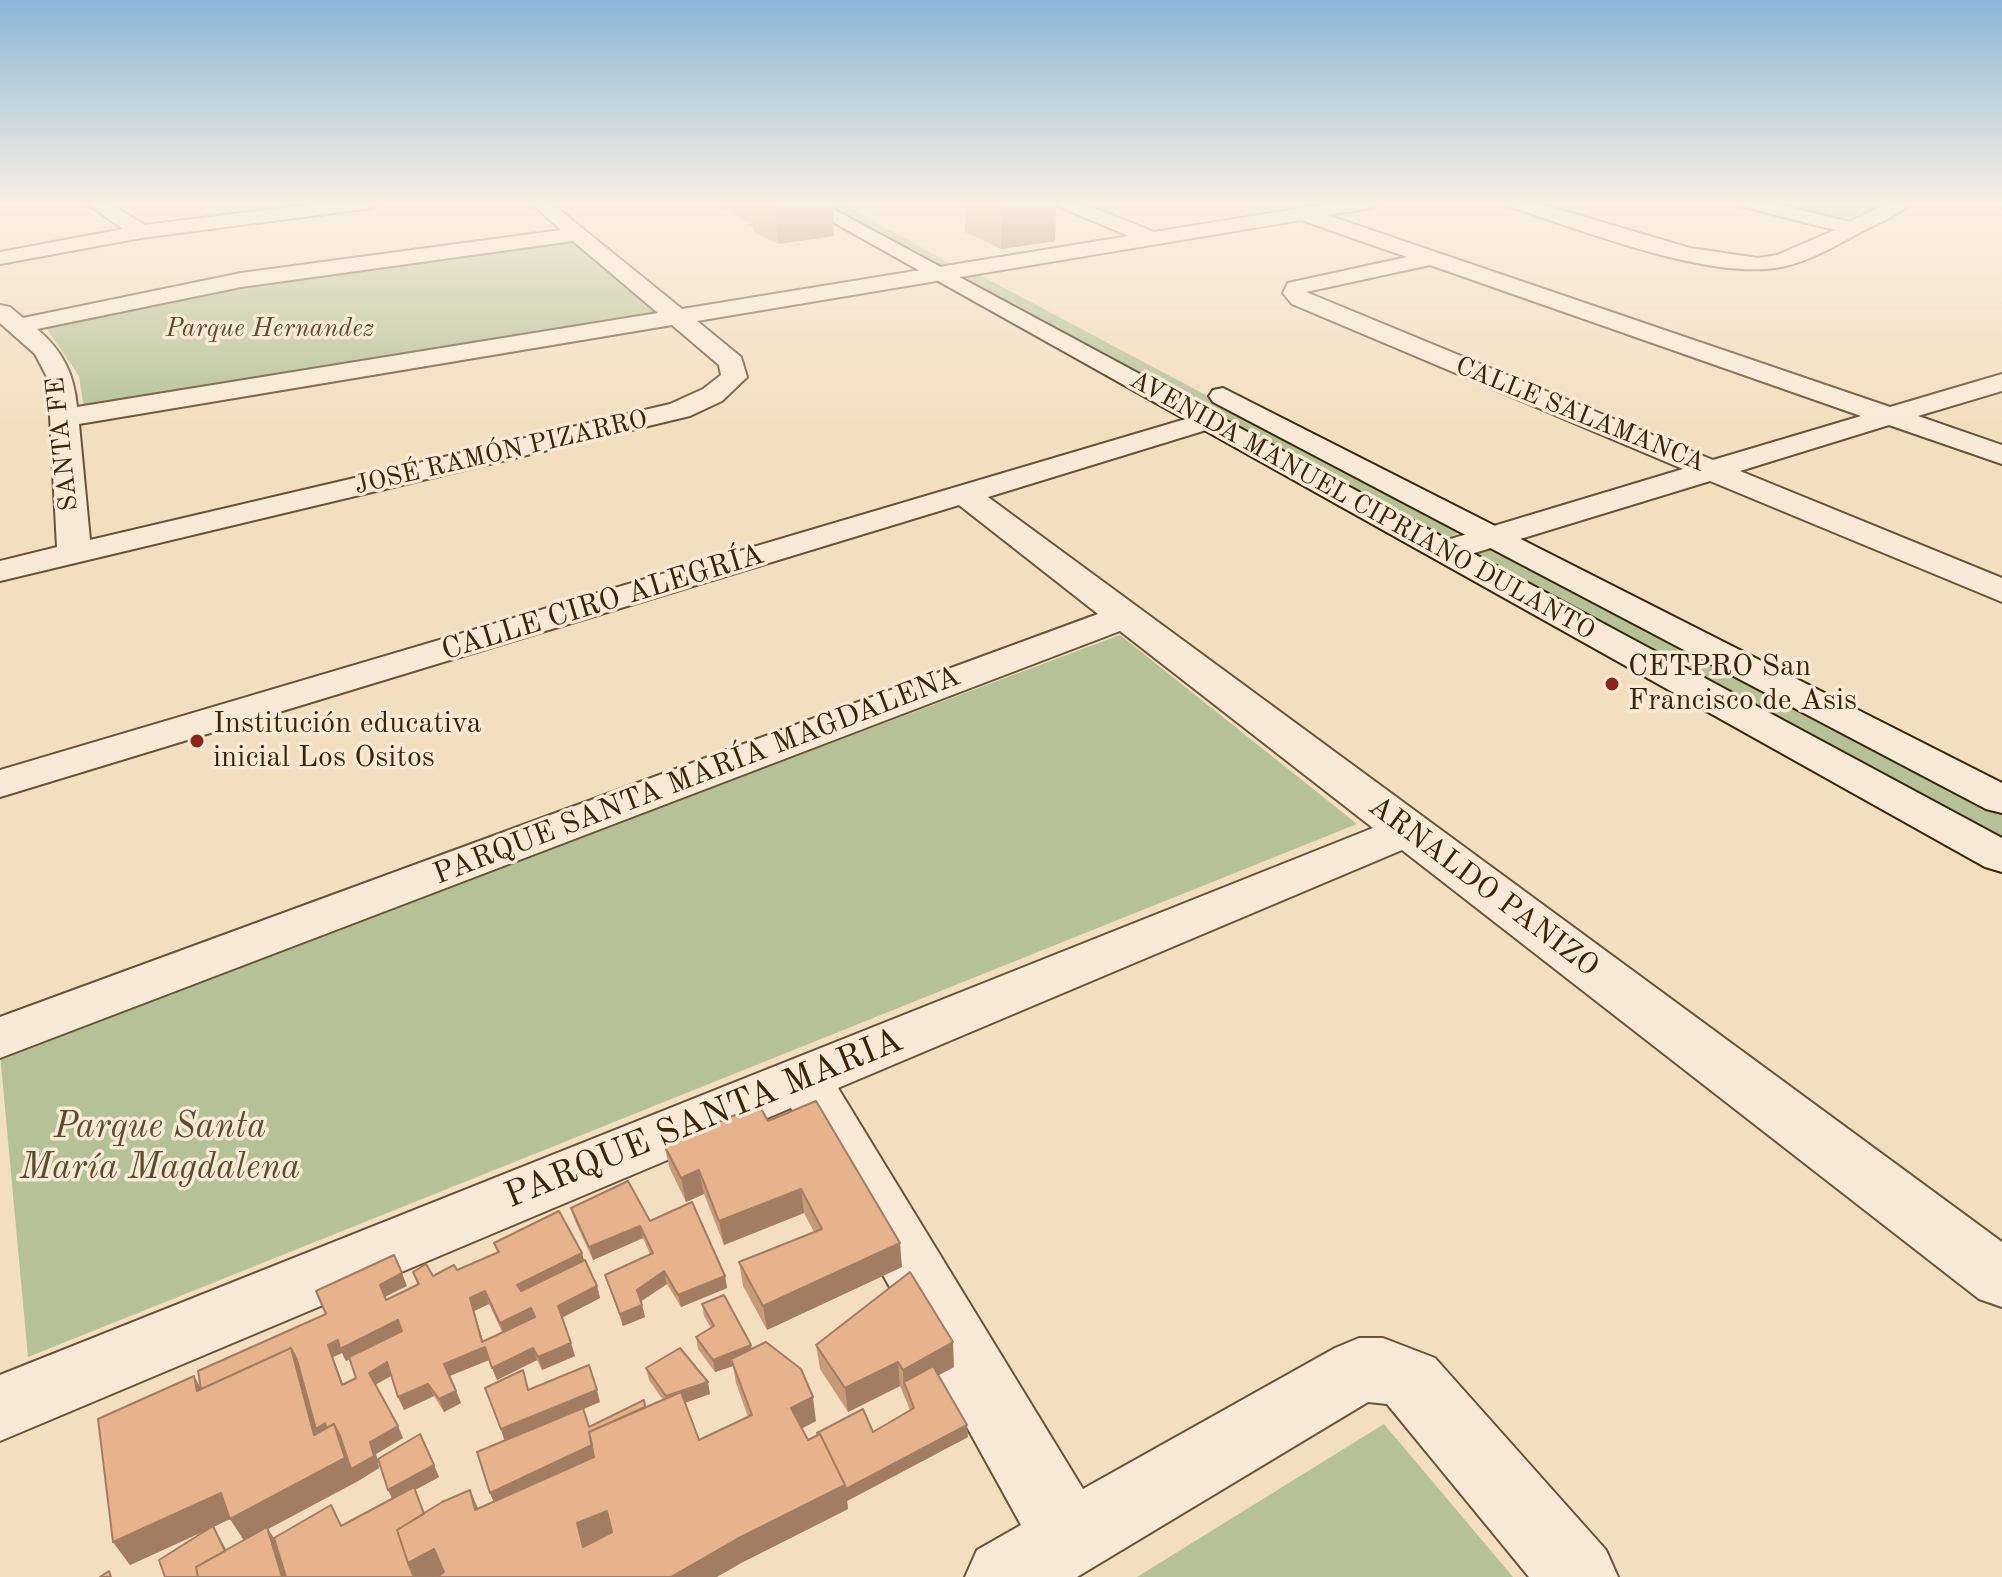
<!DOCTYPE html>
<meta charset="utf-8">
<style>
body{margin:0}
canvas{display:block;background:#f4dec0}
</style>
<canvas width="2002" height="1577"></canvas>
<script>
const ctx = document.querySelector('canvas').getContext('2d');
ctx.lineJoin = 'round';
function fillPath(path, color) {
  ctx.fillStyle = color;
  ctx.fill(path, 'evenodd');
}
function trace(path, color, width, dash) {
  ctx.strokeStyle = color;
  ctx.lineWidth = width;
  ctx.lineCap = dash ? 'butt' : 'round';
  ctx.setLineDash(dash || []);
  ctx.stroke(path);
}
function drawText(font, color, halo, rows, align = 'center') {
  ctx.font = font + ' "Old Standard TT",serif';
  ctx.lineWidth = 7;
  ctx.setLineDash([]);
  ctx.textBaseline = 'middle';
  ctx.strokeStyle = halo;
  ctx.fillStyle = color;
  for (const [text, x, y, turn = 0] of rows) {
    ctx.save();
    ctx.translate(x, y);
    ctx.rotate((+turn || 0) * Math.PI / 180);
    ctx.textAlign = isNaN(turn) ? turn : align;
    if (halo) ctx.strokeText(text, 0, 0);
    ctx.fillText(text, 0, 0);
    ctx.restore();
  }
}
const green = new Path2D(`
 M818 202H839L955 266 937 267Z
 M1760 202H1883L1843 223Z
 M568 239 656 313 84 408 79 376 44 325 261 283Z
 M976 273 1462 531 1450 537 1436 535 952 277Z
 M1493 549 1507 554 2002 815V842L1476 558 1479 552Z
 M1120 635 1357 824 28 1357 0 1054Z
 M1384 1424 1513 1577H1137Z`);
const street = new Path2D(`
 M85 202H107L145 225 329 202H381L372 208 141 238 0 264V252L123 229Z
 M530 202H550L682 309 1129 236 1057 206 1055 202H1080L1154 232 1338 202H1381L1372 208 1327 215 1890 407 2002 374V391L1918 416 2002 445V464L1889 425 1740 471 2002 578V602L1710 481 1458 558 1446 561 1434 558 1429 551 1434 544 1683 469 1292 304 1283 293 1288 283 1407 257 1301 220 697 321 741 357 747 377 722 401 690 416 0 581V561L57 547 48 379 35 354 0 323V305L10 307 23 318 241 273 561 230ZM573 241 658 313 77 407C74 374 63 351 37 329L241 287ZM1430 265 1861 416 1713 460 1306 292ZM672 325 719 365 721 375 703 389 670 404 90 540 79 424Z
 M1506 202H1534L1690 248 1758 258 1777 255 1835 230 1740 206 1738 202H1769L1850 222 1888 202H1911C1900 216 1875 224 1859 233 1835 246 1808 262 1781 267 1709 281 1579 229 1508 206Z
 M1206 413 1216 415 1220 421 1216 427 988 497 2002 1242V1307L1979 1299 1402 850 838 1088 1083 1489 1335 1348 1359 1338H1383L1435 1358 1606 1550 1618 1577H1529L1387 1404 1368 1402 1077 1577H965L977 1550 1021 1525 791 1108 0 1441V1375L1373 828 1120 631 0 1058V1017L1098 614 959 505 0 797V770Z`);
const secondary = new Path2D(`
 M797 202H820L2002 838V872L1985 867Z
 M1223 388 2002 783V813L1986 809 1213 402 1209 396 1213 390Z`);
const wall = new Path2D(`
 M722 202H832L834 236 778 244 754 232V228L748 225V222L723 207Z
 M965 202H1056L1055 241 1001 249 965 232Z
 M768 1121 902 1267 767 1330 743 1286 739 1262 814 1232 804 1213 724 1245 704 1194 686 1202 670 1169 664 1145Z
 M571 1208 650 1221 725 1276 727 1288 681 1307 667 1284 641 1301 645 1317 623 1326 605 1275 650 1254 643 1238 593 1260 575 1221Z
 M494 1243 582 1253 584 1261 597 1286 600 1298 562 1318 575 1356 542 1370 537 1360 497 1380 489 1360 450 1376 461 1403 444 1412 434 1396 404 1410 391 1375 375 1384 403 1438 376 1454 379 1468 358 1481 268 1529 274 1538 342 1526 392 1498 388 1490 420 1434 439 1477 415 1490 425 1513 470 1490 478 1509 494 1502 490 1493 505 1441 485 1388 529 1390 600 1402 583 1409 589 1427 646 1407 663 1400 649 1380 646 1368 710 1394 685 1403 699 1440 748 1417 736 1383 733 1366 715 1372 698 1349 696 1337 711 1328 704 1316 702 1304 752 1349 816 1421 802 1428 808 1440 817 1436V1433L873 1432 910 1410 900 1386 848 1412 820 1369 816 1345 954 1367 938 1375 968 1437 847 1501 848 1509 743 1562 165 1577 207 1530 130 1565 113 1542 194 1376 201 1389 407 1286 385 1297 386 1300 417 1284 413 1272 433 1276 457 1270 497 1253ZM489 1304 502 1332 483 1341 474 1311ZM342 1353 346 1361 350 1359 356 1378 343 1385 333 1357ZM230 1519 244 1540 226 1550 213 1527Z`);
const shadedWall = new Path2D(`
 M774 202H832L834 236 778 244Z
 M1030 202H1056L1055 241 1001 249V206Z
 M699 1170 704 1194 686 1202 681 1178Z
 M801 1189 804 1213 724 1245 719 1221Z
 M640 1226 643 1238 593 1260 589 1247Z
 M900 1243 902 1267 767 1330 763 1306Z
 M582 1253 585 1265 521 1297 517 1285Z
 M664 1271 667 1284 640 1302 637 1290Z
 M402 1273 407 1286 385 1297 380 1285Z
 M725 1276 727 1288 681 1307 678 1295Z
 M597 1286 600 1298 561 1318 558 1306Z
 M485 1291 489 1304 474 1311 485 1348 489 1360 449 1376 444 1364 470 1298Z
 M642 1305 645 1317 623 1326 620 1314Z
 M531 1308 535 1320 504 1336 500 1323Z
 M398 1320 404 1332 346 1361 342 1353 333 1357 348 1397 342 1385 328 1345Z
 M953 1342 954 1367 908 1392 904 1382V1394L903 1370Z
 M571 1343 575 1356 542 1370 538 1357Z
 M751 1345 754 1357 731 1359 733 1366 715 1372 713 1360Z
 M291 1348 303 1372 318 1428 325 1423 331 1436 323 1441 321 1438 326 1458 314 1435 298 1374 211 1415 197 1391 194 1376 208 1401 294 1361Z
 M533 1348 537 1360 497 1380 492 1368Z
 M387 1362 393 1375 375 1385 369 1373Z
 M898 1362 900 1386 848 1412 845 1388Z
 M708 1382 710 1394 669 1408 666 1396Z
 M428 1384 434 1396 404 1410 398 1397Z
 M597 1390 600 1402 505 1442 501 1429Z
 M456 1391 461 1403 444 1412 439 1399Z
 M813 1397 816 1421 795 1432 791 1408Z
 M648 1419 651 1431 495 1505 490 1493Z
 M334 1424 370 1442 398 1426 403 1438 376 1454 379 1468 358 1481 268 1529 281 1550 289 1577H282L245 1542 230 1519 213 1527 220 1538 238 1573 232 1577 213 1527 130 1565 113 1542Z
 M967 1425 968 1437 847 1501 848 1509 743 1562 717 1577H671L737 1539Z
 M434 1465 439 1477 415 1490 434 1539V1549L445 1572 436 1577H414L408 1563 394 1502 388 1490Z
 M470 1490 480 1513 475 1510Z
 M607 1511 615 1535 583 1547 577 1523Z`);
const building = new Path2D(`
 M991 202H1030L1001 206Z
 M816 1101 900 1243 763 1306 739 1262 822 1229 801 1189 719 1221 699 1170 681 1178 664 1145 759 1105 768 1121Z
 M628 1181 650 1221 692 1202 725 1276 678 1295 664 1271 637 1290 642 1305 620 1314 605 1275 653 1253 640 1226 589 1247 571 1208Z
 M559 1211 582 1253 517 1285 521 1291 585 1260 597 1286 558 1306 571 1343 538 1357 533 1348 492 1368 485 1347 444 1364 456 1391 439 1399 428 1384 398 1397 387 1362 369 1373 398 1426 370 1442 374 1456 351 1469 340 1436 334 1424 326 1428 325 1423 316 1429 297 1360 291 1348 201 1389 198 1371 326 1314 316 1291 394 1255 402 1273 380 1285 386 1300 419 1284 413 1272 426 1264 433 1276 454 1265 457 1270 499 1252 494 1243ZM485 1291 500 1323 531 1308 535 1317 482 1342 470 1298ZM398 1320 402 1331 349 1357 356 1378 342 1385 328 1345 338 1340 340 1349Z
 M910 1272 953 1342 903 1370 898 1362 845 1388 816 1345Z
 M724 1295 751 1345 713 1360 696 1337 714 1326 702 1304Z
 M766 1342 801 1369 813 1397 791 1408 808 1440 820 1434 845 1485 737 1539 671 1577H437L444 1572 434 1549 408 1563 397 1530 442 1502 470 1490 475 1510 594 1457 589 1432 681 1392 699 1440 752 1415 731 1359ZM607 1511 612 1532 583 1547 577 1523Z
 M291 1348 314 1435 334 1424 345 1458 230 1519 221 1493 113 1542 98 1419 194 1376 197 1391Z
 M680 1348 708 1382 666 1396 646 1368Z
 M589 1365 597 1390 501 1429 485 1388 523 1370 528 1390Z
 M933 1366 967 1425 846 1489 845 1485 820 1434 818 1435 817 1433 863 1409 873 1432 914 1408 904 1382Z
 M644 1400 645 1407 589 1432 592 1445 490 1493 477 1452 583 1408 589 1427Z
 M420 1434 434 1465 388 1490 378 1459Z
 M414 1487 424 1514 397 1530 408 1563 414 1577H286L274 1538 331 1505 341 1526Z
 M213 1526 225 1551 196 1567 198 1577H165L159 1560Z
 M267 1527 282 1577H198L196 1567Z
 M109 1571 111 1577H100Z`);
const markers = [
 [1612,684,8,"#8f2418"],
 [197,741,8,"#8f2418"]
];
const farParknames = [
 ["Parque Hernandez",270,329]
];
const farStreetnames = [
 ["CALLE SALAMANCA",1580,415,22],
 ["SANTA FE",63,444,-96],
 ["JOSÉ RAMÓN PIZARRO",501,453,-13],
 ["AVENIDA MANUEL CIPRIANO DULANTO",1362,506,29]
];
const streetNames = [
 ["CALLE CIRO ALEGRÍA",603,603,-17],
 ["PARQUE SANTA MARÍA MAGDALENA",697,776,-21],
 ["ARNALDO PANIZO",1483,887,37]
];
const poiNames = [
 ["CETPRO San",1628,667],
 ["Francisco de Asis",1628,701],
 ["Institución educativa",213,724],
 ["inicial Los Ositos",213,758]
];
const nearStreetnames = [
 ["PARQUE SANTA MARIA",704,1119,-22]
];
const nearParknames = [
 ["Parque Santa",160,1128],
 ["María Magdalena",160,1169]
];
fillPath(green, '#b5c297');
trace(street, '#695336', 4);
trace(secondary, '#3b2508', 4);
fillPath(street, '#f8ead6');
fillPath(secondary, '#f8ead6');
fillPath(wall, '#c79a78');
fillPath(shadedWall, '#a27d62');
fillPath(building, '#e7b38c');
trace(building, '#a27d62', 2);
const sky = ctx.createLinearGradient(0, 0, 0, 423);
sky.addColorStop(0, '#8bb6d7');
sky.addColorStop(0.48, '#faf0e3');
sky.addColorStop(1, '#faf0e300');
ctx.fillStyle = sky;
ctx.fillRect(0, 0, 2002, 423);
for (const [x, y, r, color] of markers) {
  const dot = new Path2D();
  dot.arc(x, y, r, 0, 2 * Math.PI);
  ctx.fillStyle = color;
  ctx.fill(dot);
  trace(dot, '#f8ead6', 3);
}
drawText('italic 26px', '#5a4c2c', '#f8ead6', farParknames);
drawText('26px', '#3b2508', '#f8ead6', farStreetnames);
drawText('30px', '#3b2508', '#f8ead6', streetNames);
drawText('30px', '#3b2508', '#f8ead6', poiNames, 'left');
drawText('36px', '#3b2508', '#f8ead6', nearStreetnames);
drawText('italic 36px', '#5a4c2c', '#f8ead6', nearParknames);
</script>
